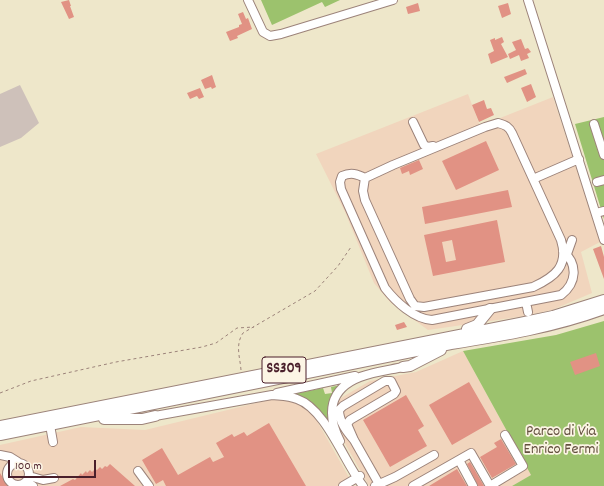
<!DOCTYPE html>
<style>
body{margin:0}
#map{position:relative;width:604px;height:486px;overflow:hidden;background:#eee7ca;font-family:Dekko,sans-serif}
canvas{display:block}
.scale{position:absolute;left:8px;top:460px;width:88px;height:18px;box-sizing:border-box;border:2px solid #4a1f2b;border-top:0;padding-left:5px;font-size:12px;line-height:14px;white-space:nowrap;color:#4a1f2b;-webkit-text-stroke:3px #fcf5e5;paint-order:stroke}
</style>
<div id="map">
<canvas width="604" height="486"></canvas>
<div class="scale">100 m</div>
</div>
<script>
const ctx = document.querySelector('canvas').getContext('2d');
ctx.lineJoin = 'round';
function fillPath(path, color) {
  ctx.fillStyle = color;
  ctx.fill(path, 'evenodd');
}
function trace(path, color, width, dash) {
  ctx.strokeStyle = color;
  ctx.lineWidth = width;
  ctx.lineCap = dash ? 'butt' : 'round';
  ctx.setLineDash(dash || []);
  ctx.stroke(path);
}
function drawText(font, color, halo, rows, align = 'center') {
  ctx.font = font + ' Dekko,sans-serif';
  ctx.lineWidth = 3.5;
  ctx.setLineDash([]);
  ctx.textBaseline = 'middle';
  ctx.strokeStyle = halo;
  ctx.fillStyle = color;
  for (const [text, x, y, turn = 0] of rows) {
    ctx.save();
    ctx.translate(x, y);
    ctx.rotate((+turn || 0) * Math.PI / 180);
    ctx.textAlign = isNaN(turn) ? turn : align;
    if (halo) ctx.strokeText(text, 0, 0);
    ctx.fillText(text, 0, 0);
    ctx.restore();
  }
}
const built = new Path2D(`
 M468 94 480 126 553 97 600 242 581 252 592 293 552 310 518 317 428 330 390 302 374 283 345 212 316 154Z
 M463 351 531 475 512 486H369L339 433 335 405 339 399 370 381 416 372Z
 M277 398 298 403 314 414 317 421 354 486H0V445L81 427 145 430Z`);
const industrial = new Path2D(`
 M20 85 39 123 21 138 0 147V94Z`);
const green = new Path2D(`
 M261 0H340L325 7 322 2 272 25Z
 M604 117V219L575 124Z
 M604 321V486H512L531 475 463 351 556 335Z
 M341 385 330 425 293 394 323 388 325 394 332 393 331 387Z`);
const building = new Path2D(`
 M69 0 71 6H70L74 17 69 19 61 2Z
 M418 3 420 11 408 14 406 7Z
 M508 3 511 14 502 18 498 6Z
 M243 12 246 19 248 18 252 29 237 36 238 38 230 41 226 32 239 27V25L242 24 238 14Z
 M502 37 504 42 501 44 508 57 491 64 488 54 494 51 490 40 495 38V40Z
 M521 39 525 49 528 48 531 52 527 54 529 58 521 61 519 55 510 59 508 54 516 50 512 42Z
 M525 69 527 74 507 83 504 77Z
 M212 75 216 87 212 89 211 87 205 89 201 80Z
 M531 84 536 97 527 102 521 88Z
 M200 88 204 97 199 99 197 96 190 99 187 93Z
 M484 100 487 109 491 108 494 115 479 122 472 105Z
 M486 141 499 170 456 190 442 161Z
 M419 160 423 169 410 175 409 171 402 174 400 168Z
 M508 190 512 207 425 224 422 207Z
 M497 220 505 262 433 276 424 235ZM452 240 456 260 446 262 442 242Z
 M601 246 604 257V279L593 249Z
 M404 322 407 327 397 330 395 325Z
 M596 353 600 366 575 375 570 362Z
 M469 382 492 422 452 445 429 405Z
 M406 395 424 426 418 430 427 446 390 467 363 420Z
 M269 423 306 486H166L163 480 156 484 142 460 162 448 178 475 210 457 213 462 224 457 216 443 232 434 234 437 244 432 247 436Z
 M501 439 516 464 492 478 480 457 497 447 494 443Z
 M470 462 484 486H478L467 464Z
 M110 464 135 486H60L73 479 75 480 81 473 82 475 86 471 87 473 90 470 92 472 95 469 97 470 100 467 102 469 105 466 107 467Z
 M457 469 467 486H429Z
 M0 473 8 486H0Z`);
const path = new Path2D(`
 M241 370C240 357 235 345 243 333L315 291 338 266 351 247
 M0 393 31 381 116 362 202 347 216 343 237 328 254 327`);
const minor = new Path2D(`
 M248 0 263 32 270 36 281 34 393 0
 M528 0 604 240
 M413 122 424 145 428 147 433 146
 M498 123C506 125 509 127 512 133L561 240C569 266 555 277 533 287L424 307 415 306 410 299 365 200 363 191 365 178 393 165 485 127Z
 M594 124 604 155
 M365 178C357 174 351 172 342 176L340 182 341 189 385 288C396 302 414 319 432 320L561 295C577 283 578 264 563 251
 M533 179 579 159
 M597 182 604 180
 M596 213 604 211
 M567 254 572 240
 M526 302 528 312
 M277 393 355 376
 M155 416 272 395C281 396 289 396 297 399 326 409 344 462 363 486
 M50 425 53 442
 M354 440C347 432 339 422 339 410L343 406 385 381H391L396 391 394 394 350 420 347 424 354 440 379 484
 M340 441C326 414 329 389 360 377 373 372 389 370 403 367
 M0 455 10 457 18 462
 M459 460 473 486
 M7 474a11 11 0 1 1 22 0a11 11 0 1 1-22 0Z
 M138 471 149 486
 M29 476 43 480 54 478
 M26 482 33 486
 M343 486 360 476
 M375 486 395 477 434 455
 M413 486 471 453 490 486
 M490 486 523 466 505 435`);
const major = new Path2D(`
 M467 329 477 325 490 309
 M403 367 410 366 441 350
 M104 419H142L155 416
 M0 426 520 323 553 316 604 300
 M0 435 451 344C502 336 555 327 604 309`);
const shields = [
 [284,370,44]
];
const shieldNames = [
 ["SS309",284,370]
];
const parkNames = [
 ["Parco di Via",561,433],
 ["Enrico Fermi",561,451]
];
fillPath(built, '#f1d5bd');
fillPath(industrial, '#cec1ba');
fillPath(green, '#9cc26d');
fillPath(building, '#e19284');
trace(minor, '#9c837a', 10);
trace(major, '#9c837a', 12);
trace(path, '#9c837a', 1, [3, 3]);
trace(minor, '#fff', 8);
trace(major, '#fff', 10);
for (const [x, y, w] of shields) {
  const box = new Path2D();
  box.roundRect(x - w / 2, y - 13, w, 26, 3);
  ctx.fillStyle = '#fcf5e5';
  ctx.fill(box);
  trace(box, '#4a1f2b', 1);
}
drawText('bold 15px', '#4a1f2b', null, shieldNames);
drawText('16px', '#63503f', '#fcf5e5', parkNames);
</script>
